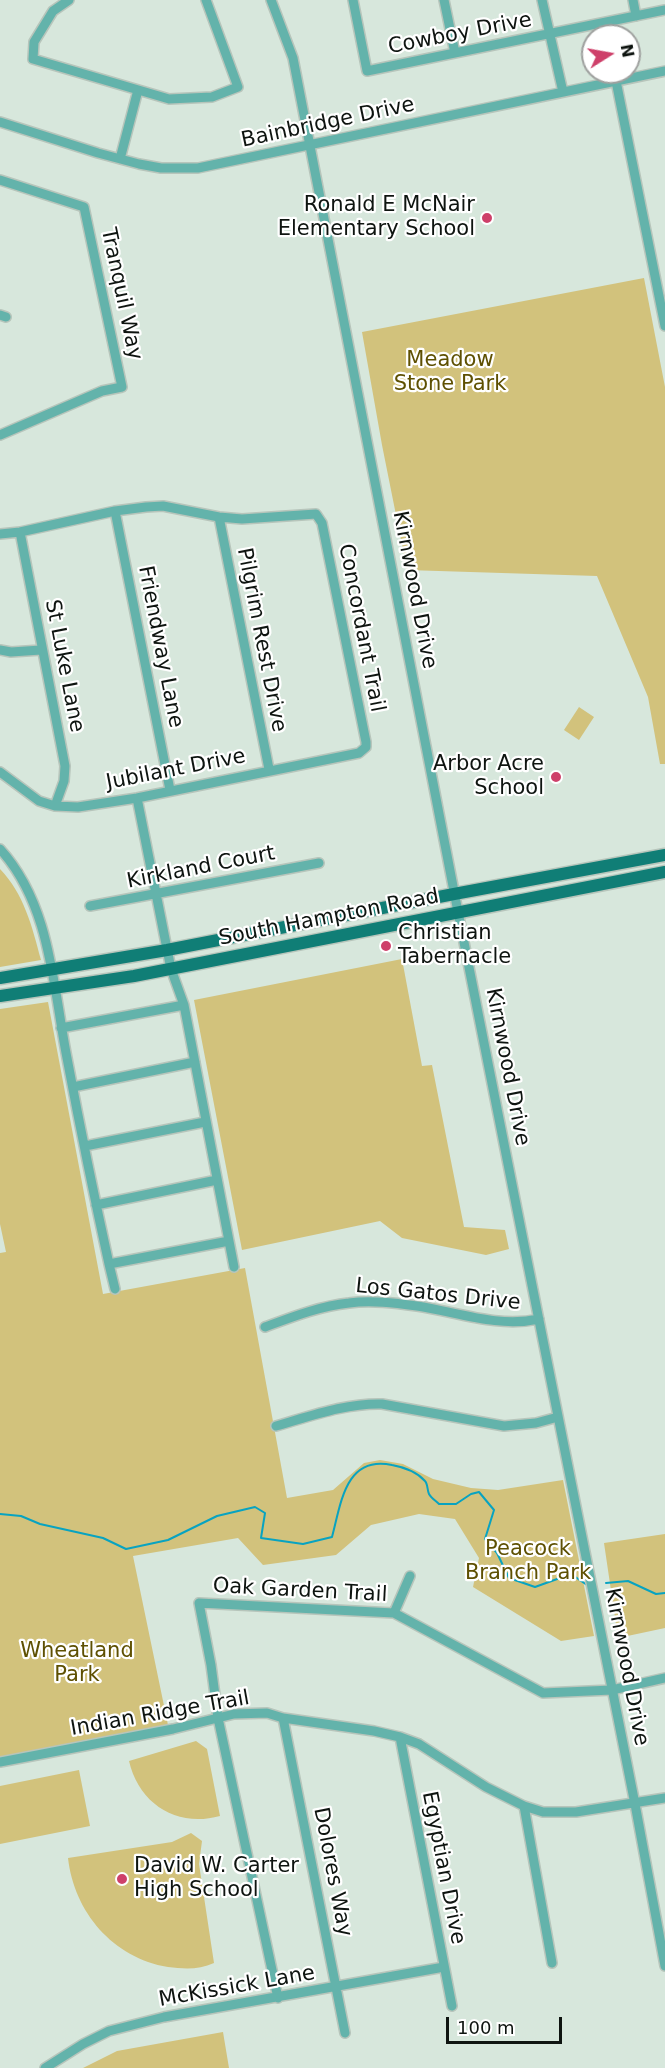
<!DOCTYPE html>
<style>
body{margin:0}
#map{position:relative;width:665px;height:2068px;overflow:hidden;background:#d7e7dc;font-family:"DejaVu Sans",sans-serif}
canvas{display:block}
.north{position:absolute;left:581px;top:24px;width:60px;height:60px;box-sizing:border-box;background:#fff;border:2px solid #9fa19f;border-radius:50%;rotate:79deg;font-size:16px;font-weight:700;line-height:24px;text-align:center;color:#0e1410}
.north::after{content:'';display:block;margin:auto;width:21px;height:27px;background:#ce406a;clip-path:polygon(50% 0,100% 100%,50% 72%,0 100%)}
.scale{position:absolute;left:446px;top:2017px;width:116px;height:27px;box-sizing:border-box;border:3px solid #0e1410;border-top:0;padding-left:8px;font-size:18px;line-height:21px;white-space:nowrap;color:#0e1410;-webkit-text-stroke:4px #fff;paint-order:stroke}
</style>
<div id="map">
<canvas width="665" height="2068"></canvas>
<div class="north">N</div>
<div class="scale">100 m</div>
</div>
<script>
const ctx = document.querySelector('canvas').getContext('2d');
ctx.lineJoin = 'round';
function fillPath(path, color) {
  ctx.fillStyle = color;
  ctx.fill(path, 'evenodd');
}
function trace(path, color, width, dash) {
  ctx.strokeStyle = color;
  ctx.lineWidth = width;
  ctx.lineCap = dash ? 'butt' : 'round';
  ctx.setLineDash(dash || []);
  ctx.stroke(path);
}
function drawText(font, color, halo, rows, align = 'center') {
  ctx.font = font + ' "DejaVu Sans",sans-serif';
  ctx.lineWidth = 4.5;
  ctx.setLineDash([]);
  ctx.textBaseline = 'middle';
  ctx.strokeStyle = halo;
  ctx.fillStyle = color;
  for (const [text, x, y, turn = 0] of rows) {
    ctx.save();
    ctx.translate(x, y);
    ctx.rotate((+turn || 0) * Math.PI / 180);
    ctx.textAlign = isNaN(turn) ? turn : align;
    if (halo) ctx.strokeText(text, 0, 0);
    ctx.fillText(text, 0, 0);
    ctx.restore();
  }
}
const green = new Path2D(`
 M644 278 665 387V764H660L648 697 597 576 407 570 382 445 362 332Z
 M579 707 594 717 579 740 564 730Z
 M0 869C24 894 32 926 41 960L0 967Z
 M402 959 422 1066 432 1065 464 1227 505 1230 509 1249 486 1255 402 1238 380 1221 242 1250 194 1000Z
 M48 1002 103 1294 245 1268 287 1498 333 1490 364 1463 380 1460 403 1464 433 1479 471 1488 498 1490 563 1480 594 1636 561 1641 473 1587 479 1558 455 1519 419 1514 371 1525 336 1555 263 1565 238 1538 133 1556 168 1725 0 1757V1253L6 1252 0 1224V1009Z
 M665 1534V1628L618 1638 604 1543Z
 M196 1741 207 1749 220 1816C177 1828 139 1804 129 1761Z
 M79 1770 90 1826 0 1844V1786Z
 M191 1833 202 1841 199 1864 214 1963C199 1970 184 1969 168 1967 113 1958 74 1912 68 1858L172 1842Z
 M223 2032 229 2068H83L117 2051Z`);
const stream = new Path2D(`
 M0 1514 21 1516 40 1524 103 1538 126 1549 168 1540 217 1516 255 1507 265 1513 261 1538 303 1544 332 1537C341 1504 345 1455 392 1465 403 1467 417 1472 425 1481 428 1484 427 1490 429 1494 431 1498 436 1501 439 1504H456L471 1494 479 1492 494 1510 485 1539 497 1553 509 1578 535 1587 571 1574 587 1585
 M606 1583 628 1581 656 1594 665 1593`);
const minor = new Path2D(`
 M69 0 53 11 34 42 33 59 169 99 212 97 238 87 206 0
 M271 0 293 58 458 912 635 1804 665 1966
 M353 0 367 71 665 10
 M444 0 455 53
 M542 0 563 92
 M633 0 636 16
 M616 81 665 326
 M0 122 98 153 139 164 161 168H198L665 71
 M120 159 138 90
 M0 180 84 207 122 387 102 391 0 435
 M0 315 6 317
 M115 511 170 790
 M219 517 269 769
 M20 532 65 766 64 781 55 806
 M0 534 20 532 115 511 146 507 163 506 219 517 242 519 316 514 322 523 366 742V747L359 753 137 798 78 807 55 806 39 801 0 772
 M0 650 11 652 41 650
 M0 849C51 905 53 987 67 1058 80 1127 94 1196 109 1264L229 1241 184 1005 171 969 137 798
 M90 906 319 863
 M61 1028 184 1005
 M73 1087 195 1062
 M85 1146 205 1122
 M96 1205 217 1180
 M229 1241 234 1267
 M109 1264 115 1289
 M265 1327C292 1317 320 1306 349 1303 371 1300 395 1303 417 1306 457 1312 498 1328 539 1319
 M276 1426C311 1416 346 1403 382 1404L504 1426 536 1423 558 1417
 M394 1613 410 1576
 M283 1718 345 2033
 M400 1737 452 2006
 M0 1762 173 1729 234 1714 267 1713 283 1718 374 1731 400 1737 419 1744 486 1787 524 1806 543 1812H576L665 1798
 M524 1806 552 1963
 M278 1998 218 1718 211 1665 199 1603 394 1613 543 1693 612 1690 665 1678
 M45 2068 83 2044 109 2031 164 2017 444 1967`);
const major = new Path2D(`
 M0 978 167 950 454 894 665 855
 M0 996 134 976 665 872`);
const markers = [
 [487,218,6,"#ce406a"],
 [556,777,6,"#ce406a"],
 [386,946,6,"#ce406a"],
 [122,1879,6,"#ce406a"]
];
const streetNames = [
 ["Cowboy Drive",460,34,-11],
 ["Bainbridge Drive",328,123,-12],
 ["Tranquil Way",121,294,78],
 ["Kirnwood Drive",414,590,79],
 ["Concordant Trail",361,628,79],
 ["Pilgrim Rest Drive",261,640,79],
 ["Friendway Lane",160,647,79],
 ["St Luke Lane",64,666,79],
 ["Jubilant Drive",176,770,-11],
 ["Kirkland Court",201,868,-11],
 ["South Hampton Road",329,918,-11],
 ["Kirnwood Drive",507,1067,79],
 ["Los Gatos Drive",438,1295,6],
 ["Oak Garden Trail",300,1591,3],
 ["Kirnwood Drive",626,1667,79],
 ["Indian Ridge Trail",160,1714,-10],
 ["Egyptian Drive",443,1868,79],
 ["Dolores Way",332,1872,79],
 ["McKissick Lane",237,1987,-10]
];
const poiNames = [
 ["Ronald E McNair",475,206],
 ["Elementary School",475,230],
 ["Arbor Acre",544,765],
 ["School",544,789],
 ["Christian",398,934,"left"],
 ["Tabernacle",398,958,"left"],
 ["David W. Carter",134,1867,"left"],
 ["High School",134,1891,"left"]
];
const parkNames = [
 ["Meadow",450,361],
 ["Stone Park",450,385],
 ["Peacock",528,1550],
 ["Branch Park",528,1574],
 ["Wheatland",77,1652],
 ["Park",77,1676]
];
fillPath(green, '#d2c27c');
trace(stream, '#08a3c1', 2);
trace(minor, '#b7c5bb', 12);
trace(major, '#b7c5bb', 15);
trace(minor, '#63b3ab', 9);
trace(major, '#107e76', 12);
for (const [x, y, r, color] of markers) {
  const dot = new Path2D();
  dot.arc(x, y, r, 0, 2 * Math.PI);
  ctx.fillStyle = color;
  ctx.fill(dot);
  trace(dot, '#fff', 2);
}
drawText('21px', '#0e1410', '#fff', streetNames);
drawText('21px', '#0e1410', '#fff', poiNames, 'right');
drawText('21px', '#5e5002', '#fff', parkNames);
</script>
